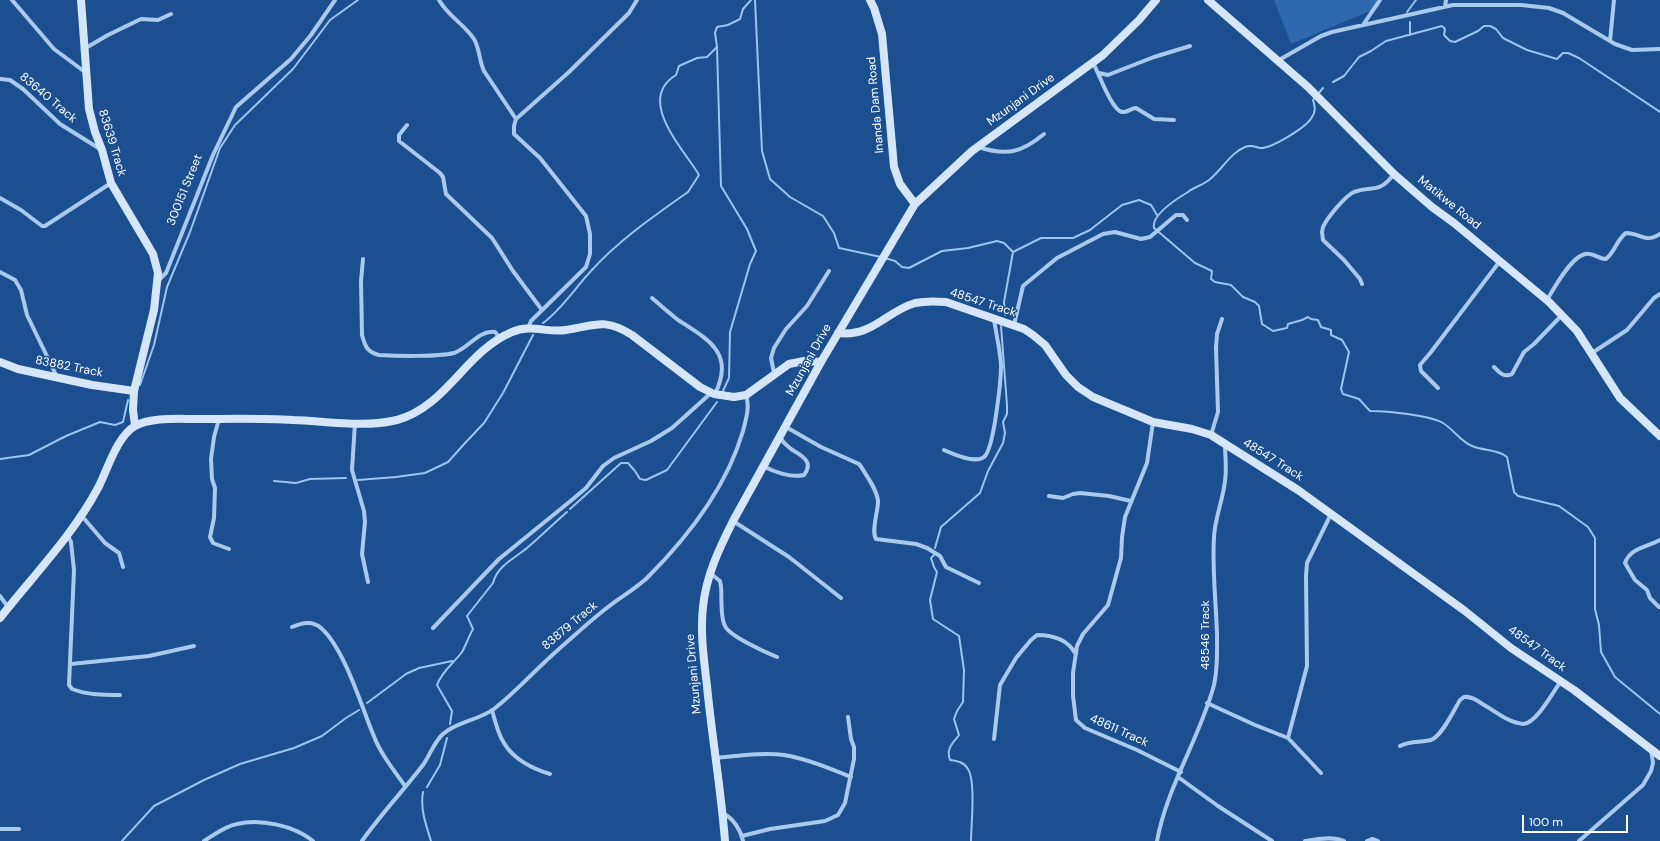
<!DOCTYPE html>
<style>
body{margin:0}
#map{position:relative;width:1660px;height:841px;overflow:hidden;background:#1b4f8f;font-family:"DM Sans",sans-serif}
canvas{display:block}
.scale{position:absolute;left:1522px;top:815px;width:106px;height:18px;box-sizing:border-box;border:2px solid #fff;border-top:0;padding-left:5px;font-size:12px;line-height:14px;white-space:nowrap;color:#fff;-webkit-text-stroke:3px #1b4f8f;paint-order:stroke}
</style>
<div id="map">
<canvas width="1660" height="841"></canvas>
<div class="scale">100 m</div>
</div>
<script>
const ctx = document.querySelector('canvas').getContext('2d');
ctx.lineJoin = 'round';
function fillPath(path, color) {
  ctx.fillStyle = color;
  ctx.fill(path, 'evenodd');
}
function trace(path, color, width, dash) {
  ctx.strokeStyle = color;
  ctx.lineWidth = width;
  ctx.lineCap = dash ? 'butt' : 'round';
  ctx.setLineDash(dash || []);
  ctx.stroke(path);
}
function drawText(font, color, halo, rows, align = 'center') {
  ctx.font = font + ' "DM Sans",sans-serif';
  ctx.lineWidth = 3;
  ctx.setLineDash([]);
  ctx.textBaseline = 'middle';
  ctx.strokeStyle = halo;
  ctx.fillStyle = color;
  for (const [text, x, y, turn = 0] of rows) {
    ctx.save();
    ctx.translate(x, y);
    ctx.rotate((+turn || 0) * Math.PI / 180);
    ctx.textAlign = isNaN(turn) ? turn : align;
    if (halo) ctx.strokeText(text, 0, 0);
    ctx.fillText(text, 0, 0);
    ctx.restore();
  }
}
const green = new Path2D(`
 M1274 0H1377L1380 7 1291 44Z`);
const stream = new Path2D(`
 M755 0 762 151 770 179 790 197 823 216 834 233 839 248 881 257
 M1407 12 1416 0
 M1410 35V22
 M717 47 721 186 747 229 756 251 750 264 730 332 729 378 722 393
 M1333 82 1344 76 1359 57 1371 51 1386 41 1442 26 1445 29 1444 35 1450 41 1455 42 1478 31 1484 26H1490L1496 29 1503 38 1527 50 1557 59 1563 53H1568L1579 58 1660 112
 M1318 94 1323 88
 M1315 97 1313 100C1315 107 1316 111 1312 117 1307 127 1271 149 1260 148 1254 147 1252 144 1245 147 1230 153 1222 170 1209 180 1203 185 1194 187 1188 192 1178 198 1151 215 1154 228L1195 263 1212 271 1211 279 1215 282 1231 285 1243 297 1255 302 1259 306 1262 324 1273 331 1287 328 1288 324 1302 320 1308 317 1311 319 1318 320 1321 327 1331 330V335L1342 340 1349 352 1341 389 1343 394 1359 399 1370 411C1387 411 1429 415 1443 423 1453 429 1461 442 1472 446 1483 451 1497 449 1507 457L1514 492 1518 496 1559 506 1588 527 1595 538V609L1599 625 1601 652 1615 677 1660 714
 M885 258 895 261 902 267 909 268 942 251 968 248 997 241 1004 243 1013 252 1041 238H1073L1090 230 1122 205 1139 200 1151 205 1157 215
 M1005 315 1004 302 1013 252
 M543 323C562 309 575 288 591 271 619 240 654 216 688 192L699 175C684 149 635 100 676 75L679 66 697 58 707 57 717 47 715 33 717 27 728 25 740 19 743 9 751 0
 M140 385 154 345 167 287 190 232 220 148 235 125 293 69 330 20 358 0
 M0 459 29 455 66 436 100 422 115 425 123 422 128 400
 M358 480 396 477 425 473 448 462 466 442 484 423 503 393 533 335
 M274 481 296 483 310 479 346 478
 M570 509 621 463H628L635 471 640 479 646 480 667 470 717 402
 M935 548 941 527 980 493 988 471 1003 443 1005 433 1003 422 1007 414V405L1001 326
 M934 555 931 558 934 567 937 572 930 600 933 619 959 636 964 670 963 702 957 711 954 719 959 735C952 744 946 749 950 760 957 761 964 762 968 769 976 781 971 826 971 841
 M367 703 406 674 419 668 452 661
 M450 724 452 711 437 685C442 671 453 664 462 652 466 645 469 636 473 629L467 616 493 583C497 566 515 558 527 548 541 536 553 524 567 512
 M427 787 440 765 447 738
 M423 792C420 809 426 825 431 841
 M122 841 154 806 204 780 240 764 294 748 322 736 346 718 359 710`);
const street = new Path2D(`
 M12 0 54 49 85 72
 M439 0C448 16 464 24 474 39 480 49 479 61 484 71L516 119
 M1445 7 1446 0
 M1363 25 1380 0
 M1610 41 1614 0
 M84 49 108 35 141 19 158 20 171 14
 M1279 60 1321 36 1332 32 1453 5H1521L1549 8 1563 13 1615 44 1632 50 1660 49
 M1093 63C1099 73 1111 109 1122 112 1127 113 1131 108 1136 108L1154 119 1174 120
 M1099 73 1108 75 1113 73 1154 57 1190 46
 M0 79 10 80 23 89 60 124 100 149
 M407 125 399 135V141L440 173 443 177 446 194 492 238 513 271 542 310
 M978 147C1007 156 1021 153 1044 134
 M0 198 21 210 42 226H45L111 183
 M363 259 361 281 362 335C365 346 367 352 379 355 397 356 437 357 454 353 469 348 478 330 495 332L500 338
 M0 272 15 280 21 290 27 315 57 377
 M158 281 166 273 213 155 236 107 291 59 311 35 335 0
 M1362 284 1360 279 1344 260 1323 240 1322 232 1323 227C1327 218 1345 196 1354 192 1373 185 1378 195 1394 174
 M652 298C660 305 669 313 678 320 709 340 735 353 715 394
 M1547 300C1554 288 1571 257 1585 254 1592 252 1599 259 1606 259 1615 252 1617 239 1626 233 1641 233 1644 244 1660 234
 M1014 325 1023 286 1057 258 1103 234 1115 232 1141 239 1150 237 1176 215H1183L1187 220
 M528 328 531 321 586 267 590 254V234L586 216 540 158 514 134V126L516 119 569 72 629 13 637 0
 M1592 353 1627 330 1654 298 1660 294
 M1494 367C1499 372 1504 378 1512 374L1524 352 1534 344 1562 315
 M774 373 771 358 774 348 786 329 807 306 829 271
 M1438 388 1421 371 1420 365 1431 352 1500 261
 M219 419 214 437 211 459 212 479 215 488 214 518 210 537 213 543 229 549
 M1153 422 1147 463 1125 517 1122 537 1121 558 1108 605 1083 634 1077 646 1073 673V696L1076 720 1085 728 1137 750 1181 772
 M355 423 352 470 364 511 365 522 362 554 368 582
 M786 427 821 447 859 464 862 468C867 477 878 491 878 502 878 511 871 532 876 539L916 544 927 548 940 556 946 567 979 583
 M1211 435 1218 412 1216 348 1217 334 1222 319
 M944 450C953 454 975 464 984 457 994 450 1001 379 1001 365 1000 349 996 334 994 319
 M763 466C774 472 791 478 804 475 815 461 800 455 791 449 787 446 783 442 780 438
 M1049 496 1063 498 1073 494 1080 493 1109 496 1131 501
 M81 515 105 543 119 553 123 567
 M733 521 789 557 841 598
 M67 534 71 542 74 570 69 685 72 689C87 695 104 695 120 695
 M710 573 720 581 721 586C722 597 720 617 725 626 729 636 767 653 777 657
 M0 596 8 607
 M1659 607 1650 598 1647 590 1635 580 1625 563C1630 548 1647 547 1660 540
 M292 627C302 623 312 620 321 628 344 648 361 705 373 734 380 753 393 769 405 786
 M433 628 499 559 573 499 586 488 603 466 614 458 651 441 672 428 711 393
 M71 664 149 656 194 646
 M1207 703 1255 725 1288 738 1321 773
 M492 710C495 721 498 734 504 743 513 759 533 769 550 774
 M1288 738 1307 666 1306 576 1307 563 1331 514
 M994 739 1000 685 1016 658 1031 640 1037 635C1053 635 1067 639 1075 653
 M1400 746C1412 740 1419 743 1431 740 1442 736 1454 710 1460 700L1464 697C1472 696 1478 701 1484 705 1495 711 1509 723 1523 724 1536 724 1553 692 1561 681
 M716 758C738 756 762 752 784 755 807 759 829 768 851 777
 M1178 777 1218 806 1272 841
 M723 814C733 817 741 831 743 841
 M0 829H19
 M742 836 770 829 825 821 838 815 845 803 854 759V747L851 739 848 717
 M204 841C214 835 225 826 237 824 260 818 295 826 313 841
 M362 841C381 814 403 791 423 765 430 755 434 742 443 734 456 722 479 720 494 709 517 691 537 668 559 649 575 635 591 620 608 607 621 597 635 589 647 578 687 538 727 486 743 431 746 419 750 407 746 395
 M1157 841C1167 786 1200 738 1214 685 1218 668 1217 651 1217 634 1216 602 1212 569 1214 537 1215 517 1223 500 1225 481 1227 469 1225 456 1225 445
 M1305 841C1316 839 1333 836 1344 841
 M1367 841 1372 839 1378 841
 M1579 841 1643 785 1651 771 1653 763 1651 750`);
const secondary = new Path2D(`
 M81 0 89 109 95 132 102 150 111 183 153 254 158 273 154 310 134 391 133 410 135 426
 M870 0 874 8 882 34 894 167 900 184 915 204
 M1208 0 1308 87 1394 174 1432 207 1454 223 1549 302 1577 331 1620 398 1660 436
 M838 333C873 337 885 312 915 303 925 301 935 301 946 302L1024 329 1033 335 1045 345 1066 375 1078 387 1093 397 1153 422 1192 429 1211 435 1298 490 1465 611 1511 648 1574 690 1660 756
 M0 362 18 369 92 385 134 391
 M0 618C33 576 73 535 98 488 107 471 117 436 135 426 150 417 179 419 196 419 228 419 261 418 293 420 325 421 365 428 397 420 446 407 466 351 512 332 530 324 548 333 566 330 594 326 604 317 632 335L700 387 714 394 734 397 746 395 789 364 804 361 821 362
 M725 841C721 789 712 738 707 686 704 660 700 633 703 607 706 576 719 549 733 521L821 362 915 204 972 151 1103 55 1139 20 1156 0`);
const streetNames = [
 ["83640 Track",48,98,40],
 ["Mzunjani Drive",1021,100,-36],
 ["Inanda Dam Road",876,105,-95],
 ["83639 Track",112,143,73],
 ["300151 Street",185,190,-68],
 ["Matikwe Road",1449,203,39],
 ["48547 Track",983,303,18],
 ["Mzunjani Drive",809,360,-61],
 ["83882 Track",69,367,11],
 ["48547 Track",1273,460,32],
 ["83879 Track",570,626,-40],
 ["48546 Track",1206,635,-90],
 ["48547 Track",1537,649,36],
 ["Mzunjani Drive",694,674,-95],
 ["48611 Track",1119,731,24]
];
fillPath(green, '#2e69ad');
trace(stream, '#9cc4f0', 2);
trace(street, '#a9c9ee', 4);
trace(secondary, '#d6e6fa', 8);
drawText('12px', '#fff', '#1b4f8f', streetNames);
</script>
